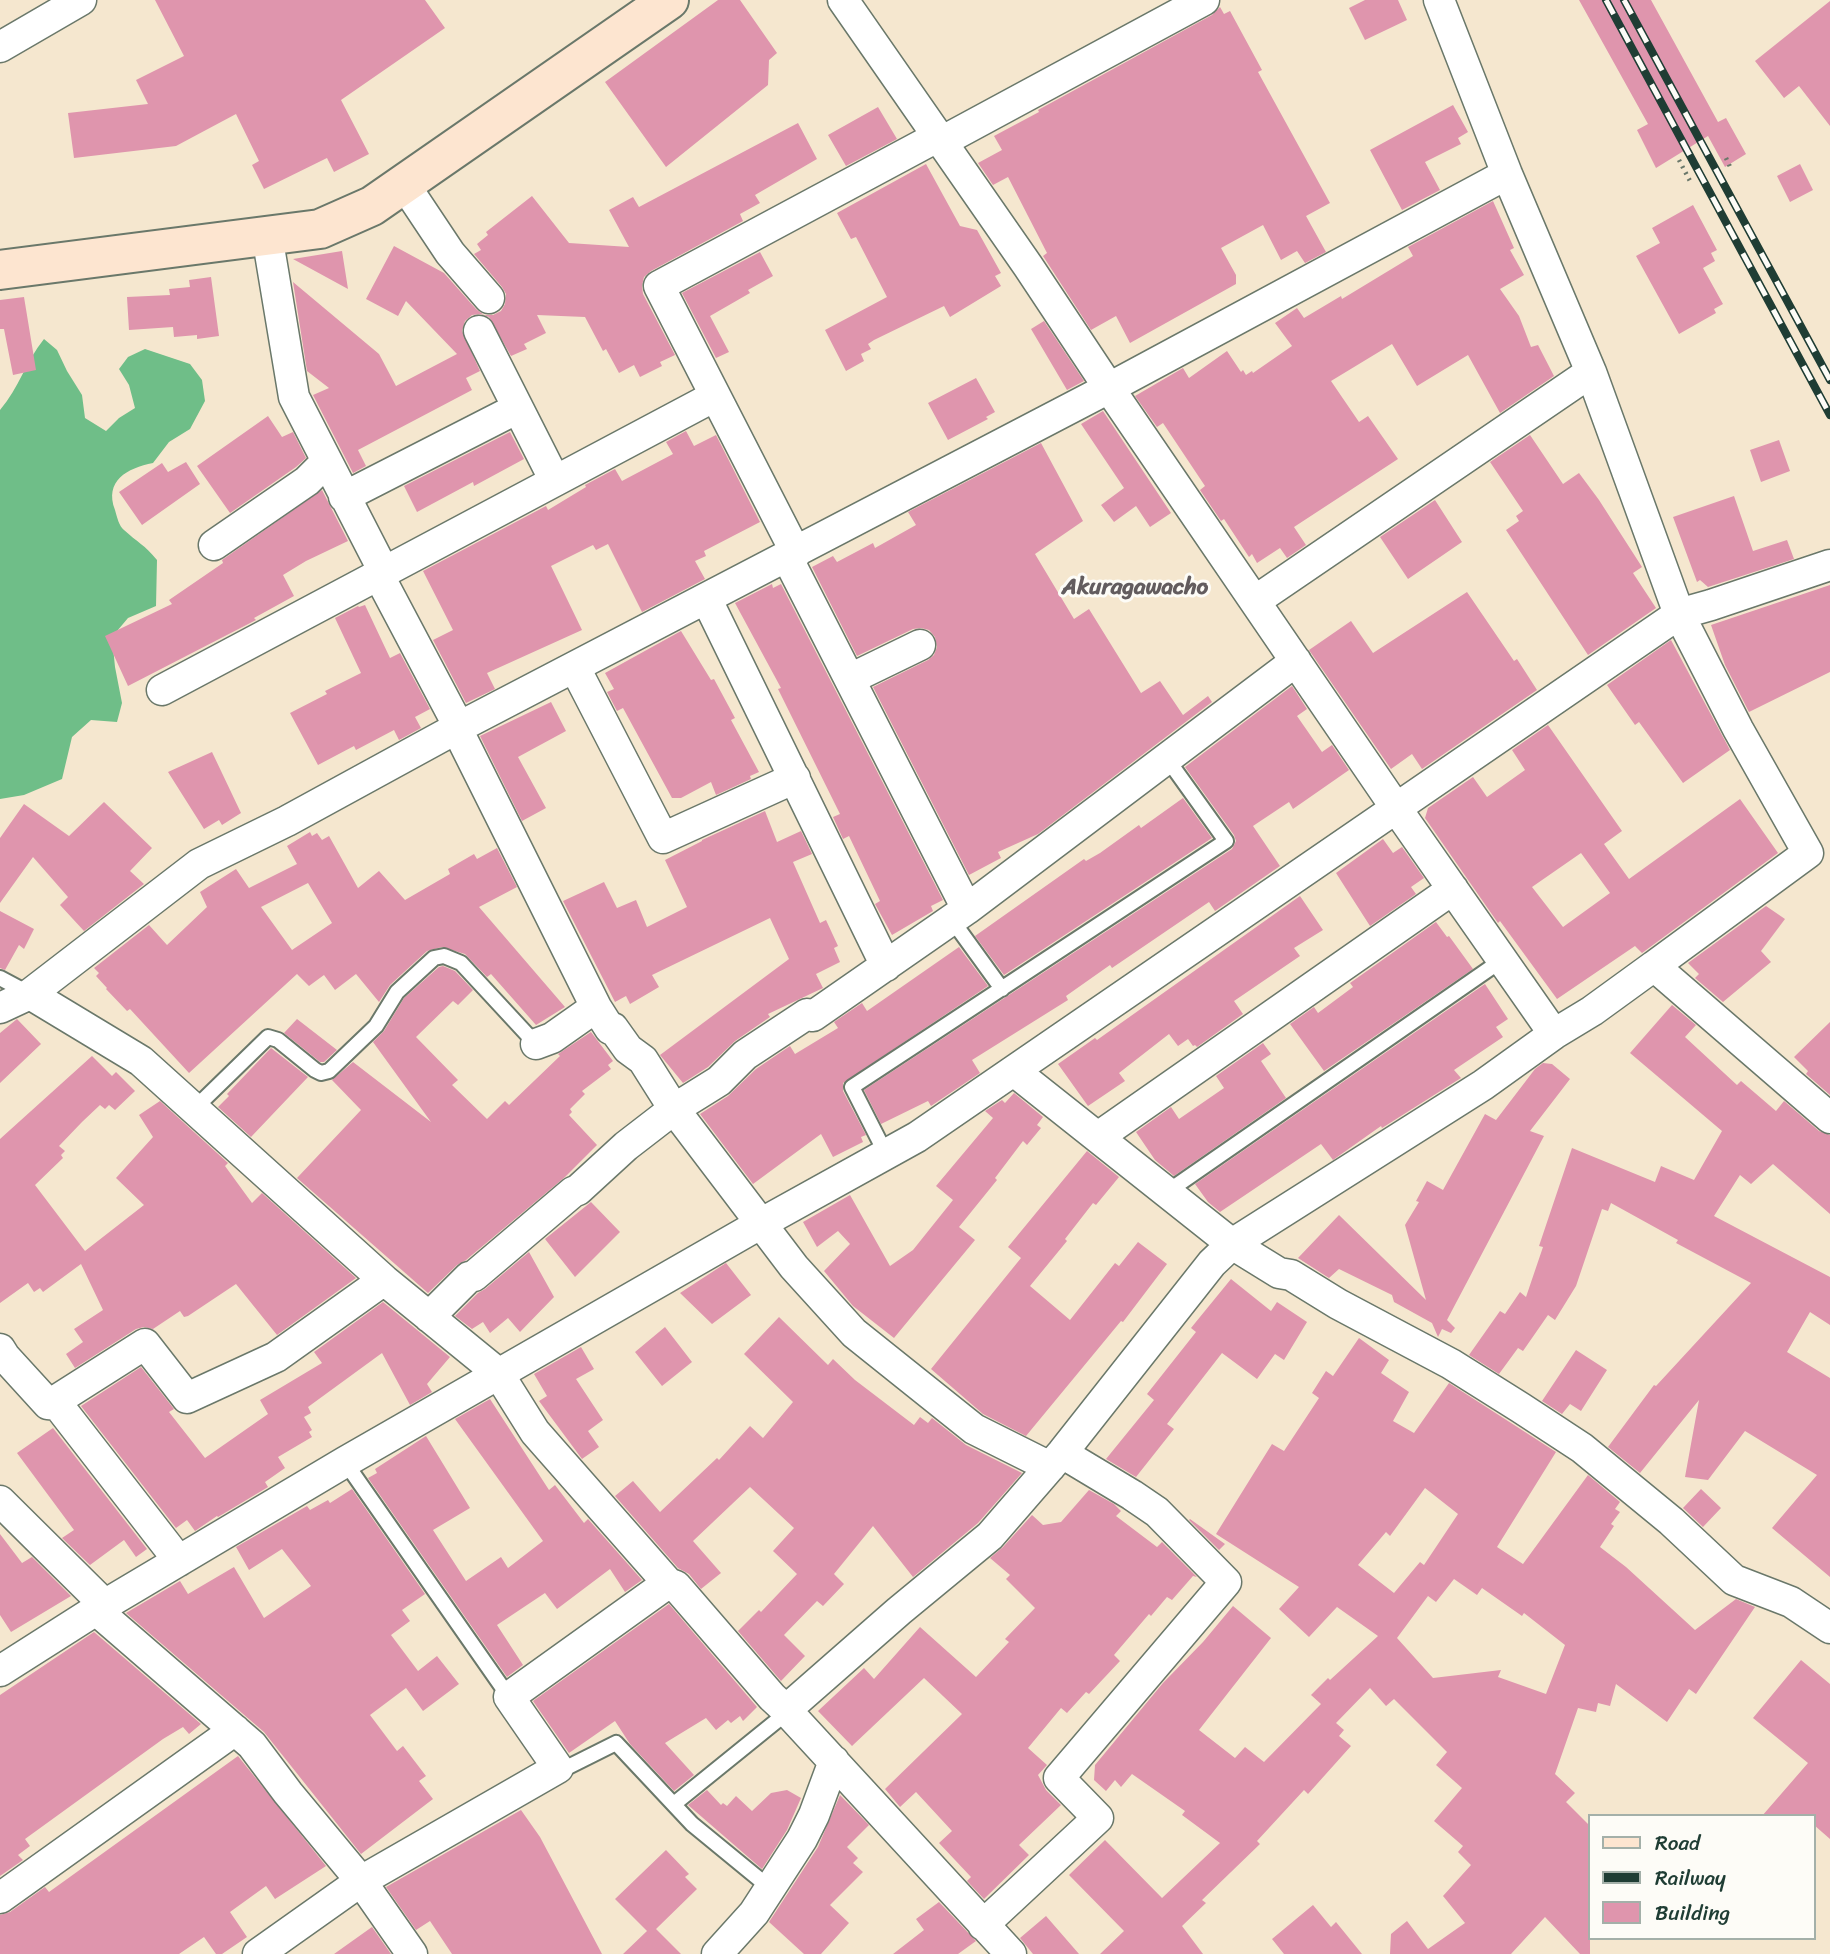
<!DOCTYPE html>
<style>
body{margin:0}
#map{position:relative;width:1830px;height:1954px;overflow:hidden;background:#f5e7cf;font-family:Sriracha,sans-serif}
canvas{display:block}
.legend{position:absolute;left:1588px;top:1814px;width:228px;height:126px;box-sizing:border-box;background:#fdfcf7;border:2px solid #a4b0a9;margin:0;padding:9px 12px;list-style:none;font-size:21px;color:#1f3d34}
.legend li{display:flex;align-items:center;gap:14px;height:35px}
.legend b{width:35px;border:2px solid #a4b0a9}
</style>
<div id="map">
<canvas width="1830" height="1954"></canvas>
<ul class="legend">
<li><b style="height:9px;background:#fde5d0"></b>Road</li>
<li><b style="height:9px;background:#1f3d34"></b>Railway</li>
<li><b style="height:19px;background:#df95ad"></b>Building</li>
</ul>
</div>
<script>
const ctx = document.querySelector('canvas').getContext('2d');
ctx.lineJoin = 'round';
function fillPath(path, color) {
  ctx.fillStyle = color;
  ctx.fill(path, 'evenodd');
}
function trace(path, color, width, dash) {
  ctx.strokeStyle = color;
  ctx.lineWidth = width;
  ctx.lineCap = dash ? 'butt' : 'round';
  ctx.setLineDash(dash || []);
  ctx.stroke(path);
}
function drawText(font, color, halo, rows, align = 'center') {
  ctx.font = font + ' Sriracha,sans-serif';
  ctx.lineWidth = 6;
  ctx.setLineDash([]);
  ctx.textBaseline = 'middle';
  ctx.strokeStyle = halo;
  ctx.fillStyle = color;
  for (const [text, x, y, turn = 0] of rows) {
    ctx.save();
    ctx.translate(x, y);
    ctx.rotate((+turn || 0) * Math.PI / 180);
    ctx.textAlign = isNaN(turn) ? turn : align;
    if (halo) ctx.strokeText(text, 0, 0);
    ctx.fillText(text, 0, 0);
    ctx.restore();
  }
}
const forest = new Path2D(`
 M44 339 57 350 67 371 82 395 85 418 106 431 119 418 135 408 129 385 119 369 128 357 145 349 190 364 202 380 205 401 190 429 169 442 153 463C127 468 104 481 115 510 117 517 119 526 124 530 137 542 145 545 157 560L156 606 128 618 112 637 115 667 122 703 117 722 91 720 72 737 62 779 24 795 0 799V410C19 388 26 361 44 339Z`);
const building = new Path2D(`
 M155 0H425L445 28 341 100 369 154 334 172 327 158 264 189 252 165 259 161 236 114 176 146 74 158 68 113 148 104 136 80 184 56Z
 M718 0H740L777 53 769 60 768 85 666 167 605 82Z
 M1365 0H1398L1407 20 1365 40 1349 8Z
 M1579 0H1651L1718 122 1726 118 1746 154 1725 167 1708 136 1656 168 1637 130 1648 124Z
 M1830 1V126L1799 86 1784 98 1755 61Z
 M1220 7 1224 14 1230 11 1262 70 1258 72 1330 203 1306 216 1326 252 1305 263 1297 251 1281 260 1263 225 1221 248 1236 275V284L1130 343 1116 316 1091 330 1043 256 1047 253 1008 177 993 185 978 163 1002 150 994 136 1039 112 1038 110 1212 15Z
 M1453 105 1468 132 1458 138 1461 144 1425 162 1440 190 1402 210 1370 150Z
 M878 107 897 139 846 166 828 135Z
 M798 123 817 159 755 195 760 203 740 214 743 221 651 271 644 277 642 286 643 294 675 355 660 362 662 366 640 377 634 365 619 373 606 349 603 351 585 317 537 315 546 333 524 344 527 349 511 356 489 317 481 314 472 315 465 321 462 331 480 371 466 378 472 390 358 450 366 466 353 473 313 395 329 388 307 371 293 282 379 354 396 386 457 354 406 301 398 316 366 299 394 246 444 273 476 309 484 315H493L501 311 505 304 506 294 502 287 474 254 481 250 477 244 488 235 486 232 532 196 569 243 629 247 609 210 633 197 639 207Z
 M926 164 960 226 977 230 1001 273 995 276 1001 286 950 317 944 306 874 340 868 344 871 349 861 354 864 361 846 371 825 330 887 297 856 237 851 239 837 213Z
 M1800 164 1813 190 1790 202 1777 176Z
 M1493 201 1514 248 1510 250 1524 275 1500 289 1519 316 1531 347 1538 345 1554 376 1500 413 1468 355 1417 386 1392 344 1331 381 1359 422 1368 416 1398 459 1294 527 1306 545 1287 558 1280 548 1257 563 1252 554 1249 557 1224 519 1221 521 1200 490 1205 486 1163 423 1157 427 1135 396 1183 368 1189 378 1227 351 1241 372 1243 370 1246 375 1252 371 1253 373 1292 346 1275 323 1297 308 1304 318 1341 296 1342 299 1413 256 1408 247Z
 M1693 205 1717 250 1711 253 1715 261 1703 268 1723 304 1714 309 1716 313 1679 334 1636 256 1660 243 1652 228Z
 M342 251 348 289 293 259Z
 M760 252 773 276 748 290 750 293 710 316 729 352 716 358 682 293Z
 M211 277 219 336 197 339V335L174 337 173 327 129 330 127 297 170 295 169 289 190 287 189 280Z
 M24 297 36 370 13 375 4 329H0V300Z
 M1044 321 1084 381 1067 390 1031 329Z
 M976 378 995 412 986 417 988 419 948 440 928 403Z
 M1103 411 1171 513 1150 527 1136 506 1114 522 1101 505 1124 488 1081 424Z
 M268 416 282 437 293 432 306 458 296 467 230 513 197 466Z
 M686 431 694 446 716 435 760 522 704 551 706 556 695 561 705 579 642 612 608 544 596 550 593 545 551 566 582 630 487 673 495 689 466 703 433 640 453 630 423 571 546 506 548 510 586 487 585 485 615 469 622 481 673 454 666 442Z
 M510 432 524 459 474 486 473 482 417 512 404 486Z
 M1530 435 1563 484 1579 473 1599 500 1642 567 1633 573 1656 608 1588 655 1506 530 1519 521 1516 516 1523 511 1490 462Z
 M1779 440 1790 471 1761 482 1750 450Z
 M1041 443 1083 521 1035 554 1074 619 1089 609 1141 693 1160 681 1183 715 1208 696 1212 702 1038 834 998 852 1001 858 969 875 873 687 928 660 934 655 937 647 935 637 929 630 921 628 913 629 857 656 812 567 833 556 837 562 873 543 875 548 916 525 908 512Z
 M186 462 200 484 142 525 119 492 162 463 168 472Z
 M322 490 348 541 306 561 283 575 294 596 254 618 256 620 128 686 105 636 172 604 169 600 223 563 222 560Z
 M1734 496 1753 551 1787 540 1794 559 1708 587 1700 580 1697 582 1673 517Z
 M1435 500 1462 542 1408 579 1380 537Z
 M772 584 773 588 781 584 943 900 931 906 933 911 892 935 875 904 880 901 849 836 843 839 833 817 840 814 778 689 781 688 735 603Z
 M1830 585V672L1749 712 1725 665 1711 625Z
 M1467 592 1514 661 1517 659 1537 690 1422 769 1412 754 1391 769 1309 650 1351 621 1373 653Z
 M365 605 390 658 400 653 430 709 415 717 421 728 399 740 394 730 356 750 354 746 318 765 290 713 327 694 325 691 361 673 335 618 358 606 359 607Z
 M681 631 711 680 714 679 735 718 731 720 759 772 750 776 751 779 716 795 711 782 681 798H672L623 708 617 711 607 692 614 689 605 673Z
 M1671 640 1730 750 1683 783 1639 722 1635 725 1607 685Z
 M1292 686 1307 709 1297 716 1322 752 1332 745 1349 770 1293 809 1289 802 1253 826 1280 866 1215 911 1209 902 1112 968 1110 965 1066 996 1068 1000 972 1060 980 1073 931 1106 928 1101 881 1124 864 1090 1232 849 1236 841 1234 835 1185 767Z
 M551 702 566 731 518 757 546 808 522 821 480 736Z
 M1548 725 1622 831 1604 844 1629 879 1740 799 1778 853 1642 953 1635 946 1557 999 1500 921 1498 923 1425 818 1428 808 1473 777 1487 797 1525 770 1512 750ZM1581 853 1610 893 1563 927 1532 887Z
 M212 752 241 813 222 825 219 820 204 829 168 772Z
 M1183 798 1212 838 1004 975 975 936 1084 859 1086 861 1100 853 1139 825 1141 828Z
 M104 802 152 848 130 871 144 884 84 931 60 905 68 897 33 857 0 903V838L24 804 69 836Z
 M765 811 777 842 801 831 812 854 793 862 820 923 826 920 838 946 834 948 840 962 816 974 823 988 768 1014 770 1017 735 1041 708 1067 683 1083 660 1055 789 959 770 918 652 975 659 987 630 1004 626 996 615 1002 563 901 604 882 617 908 636 900 647 927 687 907 665 860 702 841V840Z
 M310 832 312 836 317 833 322 840 329 836 358 888 379 871 405 900 450 874 448 869 474 854 477 859 497 848 517 887 479 907 565 1007 536 1025 491 974 487 977 465 954 442 947 427 951 390 985 379 1002 356 974 335 990 324 975 309 986 297 974 189 1073 130 1009 127 1011 106 989 107 988 96 976 99 973 94 968 149 925 167 945 207 907 200 892 236 869 249 888 297 864 287 846ZM308 883 332 923 292 950 261 907Z
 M1383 839 1393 853 1402 847 1424 878 1411 887 1416 894 1370 926 1336 873Z
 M1300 896 1323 930 1294 948 1300 956 1234 1001 1243 1014 1197 1047 1195 1045 1193 1046 1188 1039 1178 1046 1169 1034 1119 1073 1125 1081 1088 1106 1058 1064 1095 1038 1097 1040Z
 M1766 906 1785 919 1761 951 1771 962 1723 1002 1695 978 1699 974 1688 963Z
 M0 911 34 929 24 949 19 945 5 970 0 968Z
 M1436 922 1447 937 1449 936 1473 969 1324 1071 1290 1024 1314 1007 1318 1013 1353 987 1350 983Z
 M959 947 988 986 843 1083V1091L866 1135 861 1137 863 1142 833 1157 821 1134 753 1184 700 1114 728 1096 756 1069 790 1046 795 1054 838 1028 834 1022 862 1003 867 1011Z
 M443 966 455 971 473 990 458 1005 453 1001 416 1037 458 1080 452 1085 487 1119 505 1101 509 1105 560 1056 558 1054 591 1032 613 1061 608 1065 611 1069 582 1091 585 1094 570 1109 572 1112 569 1115 597 1145 565 1177 466 1260 457 1265 428 1293 297 1178 361 1110 332 1080 353 1062 431 1122 373 1042 384 1031 404 998 439 967Z
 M1485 984 1508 1019 1496 1027 1503 1037 1454 1070 1461 1078 1382 1128 1381 1126 1333 1160 1321 1144 1220 1212 1208 1202 1195 1184Z
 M1672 1005 1696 1025 1685 1037 1737 1085 1741 1081 1776 1111 1784 1101 1819 1131 1830 1135V1214L1773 1164 1751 1184 1740 1175 1714 1216 1830 1277V1325L1810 1312 1787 1352 1830 1378V1577L1772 1528 1817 1475 1745 1431 1708 1480 1685 1477 1699 1400 1640 1473 1608 1447 1654 1385 1656 1386 1751 1283 1676 1243 1678 1240 1611 1203 1608 1211 1602 1209 1576 1286 1555 1320 1548 1315 1523 1351 1518 1348 1499 1374 1469 1355 1500 1311 1505 1314 1520 1292 1526 1297 1543 1247 1539 1246 1572 1148 1655 1182 1661 1166 1694 1180 1722 1131 1630 1053Z
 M17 1019 41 1044 0 1083V1033Z
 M297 1019 337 1050 324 1062H320L284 1033Z
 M1830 1022V1095L1806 1074 1808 1071 1794 1057Z
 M1263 1043 1271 1054 1261 1061 1286 1098 1174 1176 1155 1160 1136 1132 1171 1107 1179 1119 1224 1088 1216 1076Z
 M271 1048 308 1077 251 1137 218 1107 229 1096 227 1094Z
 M92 1056 112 1076 116 1072 135 1091 115 1110 109 1105 105 1109 100 1105 82 1122 59 1146 65 1151 61 1155 63 1158 35 1185 85 1251 144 1205 116 1178 153 1137 139 1115 160 1101 228 1163 225 1166 252 1203 262 1193 356 1278 277 1335 236 1284 188 1316 184 1317 180 1311 153 1329 144 1327 136 1329 75 1368 66 1354 83 1342 74 1329 103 1310 81 1264 43 1292 40 1288 34 1292 28 1283 0 1303V1139Z
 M1543 1063 1552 1064 1570 1079 1530 1131 1544 1136 1447 1320 1455 1328 1451 1333 1442 1329 1438 1337 1432 1323 1394 1302 1392 1295 1339 1269 1329 1278 1298 1258 1339 1215 1426 1300 1405 1225 1419 1202 1416 1201 1427 1181 1443 1190 1485 1114 1496 1120 1535 1069Z
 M1014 1093 1043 1117 1037 1125 1041 1128 1027 1145 1023 1141 995 1178 997 1180 959 1227 975 1240 894 1338 853 1306 824 1271 850 1244 838 1231 817 1247 803 1222 850 1195 890 1266 913 1250 953 1200 936 1186 993 1118 985 1111 1002 1100 1005 1103Z
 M1087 1151 1119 1177 1096 1205 1093 1203 1065 1239 1067 1241 1030 1286 1070 1320 1115 1263 1119 1266 1138 1242 1167 1264 1123 1322 1121 1321 1026 1436 983 1414 931 1369 1021 1258 1008 1247Z
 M591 1202 620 1232 575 1277 545 1239Z
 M529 1252 554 1297 520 1332 508 1318 490 1333 483 1322 472 1329 455 1316 478 1293 485 1289Z
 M726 1263 751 1295 712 1324 680 1293Z
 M1231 1279 1271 1311 1277 1302 1307 1322 1284 1360 1275 1354 1257 1379 1222 1353 1167 1424 1174 1429 1136 1477 1106 1459 1154 1400 1147 1394 1196 1332 1191 1328Z
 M383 1302 450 1357 427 1384 432 1392 410 1405 382 1353 308 1407 311 1413 304 1417 312 1430 309 1432 312 1437 278 1457 285 1468 265 1482 268 1487 218 1517 217 1516 195 1531 187 1520 176 1528 81 1406 141 1367 174 1409 169 1412 205 1458 268 1414 260 1400 322 1363 314 1352Z
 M779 1317 828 1365 833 1359 855 1380 914 1425 920 1417 928 1423 932 1418 966 1445 1022 1473 978 1523 913 1577 873 1526 834 1574 844 1584 823 1606 817 1601 784 1635 805 1656 781 1681 738 1631 759 1610 761 1612 797 1574 773 1551 794 1528 750 1487 693 1541 721 1573 701 1589 689 1574 678 1568 615 1496 633 1481 660 1512 717 1458 719 1460 750 1426 763 1438 793 1402 744 1354Z
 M665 1327 692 1362 662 1386 635 1352Z
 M1359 1338 1389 1360 1381 1373 1409 1392 1393 1421 1414 1433 1449 1383 1556 1452 1497 1547 1523 1564 1588 1475 1620 1502 1615 1509 1620 1512 1611 1524 1614 1526 1600 1547 1626 1567 1695 1630 1736 1599 1755 1607 1696 1694 1689 1689 1667 1722 1616 1684 1610 1706 1598 1703 1596 1712 1578 1708 1555 1774 1575 1793 1566 1802 1590 1826V1954H1580L1545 1917 1511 1954H1390L1391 1934 1407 1921 1428 1949 1465 1923 1443 1896 1471 1865 1458 1852 1463 1846 1434 1821 1462 1788 1436 1765 1447 1752 1394 1699 1386 1706 1370 1688 1336 1723 1344 1730 1339 1736 1351 1746 1308 1794 1304 1790 1257 1841 1260 1844 1202 1900 1206 1903 1182 1926 1203 1954H1100L1124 1931 1069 1875 1105 1840 1162 1898 1220 1843 1182 1815 1185 1811 1132 1774 1121 1787 1115 1780 1106 1791 1094 1780 1095 1765 1163 1683 1203 1642 1233 1606 1271 1638 1199 1730 1235 1758 1245 1747 1264 1762 1321 1704 1311 1695 1328 1678 1330 1680 1378 1636 1337 1607 1309 1637 1279 1609 1299 1587 1216 1534 1272 1444 1284 1451 1319 1398 1312 1393 1326 1371 1333 1376ZM1425 1488 1458 1514 1424 1565 1420 1562 1394 1593 1358 1565 1386 1532 1390 1536ZM1454 1579 1477 1595 1482 1588 1522 1616 1524 1613 1565 1645 1546 1694 1498 1677 1501 1670 1433 1678 1397 1638 1428 1596 1436 1602Z
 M581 1347 594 1369 576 1379 603 1420 588 1431 599 1447 582 1459 539 1401 547 1396 534 1374Z
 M1576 1350 1607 1370 1581 1411 1570 1404 1562 1414 1542 1401Z
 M490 1399 549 1490 555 1485 584 1523 588 1519 642 1580 625 1592 610 1569 557 1609 545 1593 497 1625 523 1665 507 1677 368 1478 377 1473 375 1469 426 1436 470 1508 433 1530 466 1581 501 1557 508 1568 543 1541 455 1419Z
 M53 1428 147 1549 136 1557 124 1540 90 1565 62 1538 74 1530 17 1453Z
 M352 1489 425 1594 402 1610 410 1621 391 1635 418 1671 437 1656 459 1684 423 1711 406 1688 370 1715 397 1751 403 1746 426 1776 419 1781 433 1799 361 1854 264 1732 126 1613 180 1581 188 1594 234 1567 264 1618 311 1586 282 1549 249 1570 236 1547 307 1506 310 1510 328 1500 330 1503Z
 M1701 1489 1721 1508 1703 1527 1683 1508Z
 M1089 1490 1114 1504 1121 1511 1116 1516 1157 1547 1162 1542 1197 1577 1193 1576 1172 1600 1167 1597 1151 1616 1149 1614 1114 1655 1120 1661 1089 1694 1086 1692 1067 1713 1061 1708 1028 1748 1047 1765 1038 1775 1046 1790 1061 1805 1019 1845 1029 1855 984 1899 967 1881 971 1877 939 1843 952 1831 916 1792 900 1807 885 1789 962 1714 924 1678 852 1746 818 1711 864 1668 874 1679 920 1627 976 1677 1009 1642 1005 1639 1035 1608 1006 1579 1010 1575 990 1558 1003 1547 1032 1515 1043 1525 1061 1522Z
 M1190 1519 1225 1544 1219 1550 1189 1520Z
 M0 1534 22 1563 32 1557 71 1596 11 1632 0 1615Z
 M669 1604 757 1707 743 1721 740 1716 731 1723 728 1720 716 1730 706 1718 665 1743 694 1775 674 1791 630 1744 615 1721 569 1753 533 1701Z
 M94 1632 201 1724 189 1734 183 1727 163 1739 25 1839 30 1846 18 1855 23 1860 0 1876V1695Z
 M1801 1660 1830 1684V1839L1814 1825V1816H1762L1808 1763 1753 1718Z
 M238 1756 326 1866 275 1899 266 1886 230 1912 247 1937 222 1954H216L204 1937 179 1954H0V1915L10 1912 45 1887 49 1892Z
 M707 1790 721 1805 723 1803 727 1806 736 1796 752 1811 771 1793 787 1790 801 1798 787 1830 762 1869 688 1805Z
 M840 1795 869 1825 847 1847 858 1858 853 1863 863 1872 830 1905 849 1923 821 1954H804L769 1922 818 1847Z
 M521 1810 540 1837 602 1954H452L430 1921 416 1930 386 1887Z
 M666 1850 689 1874 685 1877 697 1889 656 1929 681 1954H623L647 1931 615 1899Z
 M939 1902 976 1941 958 1954H893L924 1930 916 1919Z
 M1313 1905 1331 1927 1336 1922 1362 1954H1284L1272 1939Z
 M1046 1916 1079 1954H1033L1020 1938Z
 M372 1927 391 1954H334Z`);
const path = new Path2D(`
 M1726 158 1731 169
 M1679 160 1690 181`);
const lane = new Path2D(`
 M952 920 1002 989
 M0 978 30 994
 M194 1109 268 1037 278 1040 315 1070 321 1073 329 1071 376 1026 397 992 434 958 444 956 461 963 536 1044
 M886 1154 852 1087 1226 841 1168 760
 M1167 1192 1502 960
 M345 1462 509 1697
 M558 1768 568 1767 616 1743 692 1824 770 1888
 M674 1804 779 1719 786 1710`);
const street = new Path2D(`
 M843 0 1028 266 1109 388 1396 808 1554 1034
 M1439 0 1507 174 1591 372 1679 614 1738 729 1808 853 1654 966
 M0 47 81 0
 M941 142 1204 0
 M404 184 450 253 489 298
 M267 235 294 397 384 572
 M479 331 555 481
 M344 497 518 408
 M214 545 307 481 326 462
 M796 553 659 286 937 137
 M787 557 967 909
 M378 574 459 727
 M707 600 886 966
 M1255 601 1591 372
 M575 668 663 838 795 778
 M850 679 920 645
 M162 690 715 396
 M457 729 596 1007 610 1029 613 1028 628 1049 643 1060 674 1109 794 1267 854 1333 974 1429 1050 1467
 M30 994 199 864 287 821 459 727 1109 388 1507 174
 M0 1008 30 994 141 1061 384 1280 498 1373 535 1432 668 1583 676 1586 772 1697 786 1710 899 1611 990 1536 1062 1453 1212 1263 1232 1244 1483 1085 1554 1034 1592 1011 1654 966 1830 1118
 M536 1044 552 1038 596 1007
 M1014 1071 1232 1244 1279 1273 1291 1275 1338 1304 1451 1364 1521 1408 1582 1448 1671 1521 1734 1580 1791 1602 1830 1628
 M1098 1137 1453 889
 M429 1317 469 1277 474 1276 573 1192 578 1190 626 1146 674 1109 719 1081 745 1055 807 1014 813 1016 967 909 1296 661
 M0 1349 5 1357 48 1404 58 1405 179 1561
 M58 1405 60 1398 145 1344 187 1398 276 1357 384 1280
 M0 1501 105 1605
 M96 1610 252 1745 288 1793 361 1881 412 1954
 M0 1671 96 1610 345 1462 760 1224 917 1137 1679 614 1711 605 1830 565
 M786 1710 1011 1954
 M0 1898 235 1730
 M983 1925 1098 1818 1059 1778 1226 1582 1157 1512 1132 1495 1062 1453
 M258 1954 361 1881 558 1768 509 1697 668 1583
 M717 1954 754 1913 802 1839 814 1815 834 1761`);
const secondary = new Path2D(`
 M0 270 320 229 372 206 669 0`);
const rail = new Path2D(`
 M1606 0 1830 415
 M1624 0 1830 380`);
const neighbourhoodNames = [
 ["Akuragawacho",1135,588]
];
fillPath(forest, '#6fbe88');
fillPath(building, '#df95ad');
trace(lane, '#6a786a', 18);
trace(street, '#6a786a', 33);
trace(secondary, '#6a786a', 42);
trace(path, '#6a786a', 4.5, [2, 5]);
trace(lane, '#fff', 14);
trace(street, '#fff', 30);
trace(secondary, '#fde5d0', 38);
trace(rail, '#1f3d34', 8);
trace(rail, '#fdfcf7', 5, [16]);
drawText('bold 23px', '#625c5e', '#fdfcf7', neighbourhoodNames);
</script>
